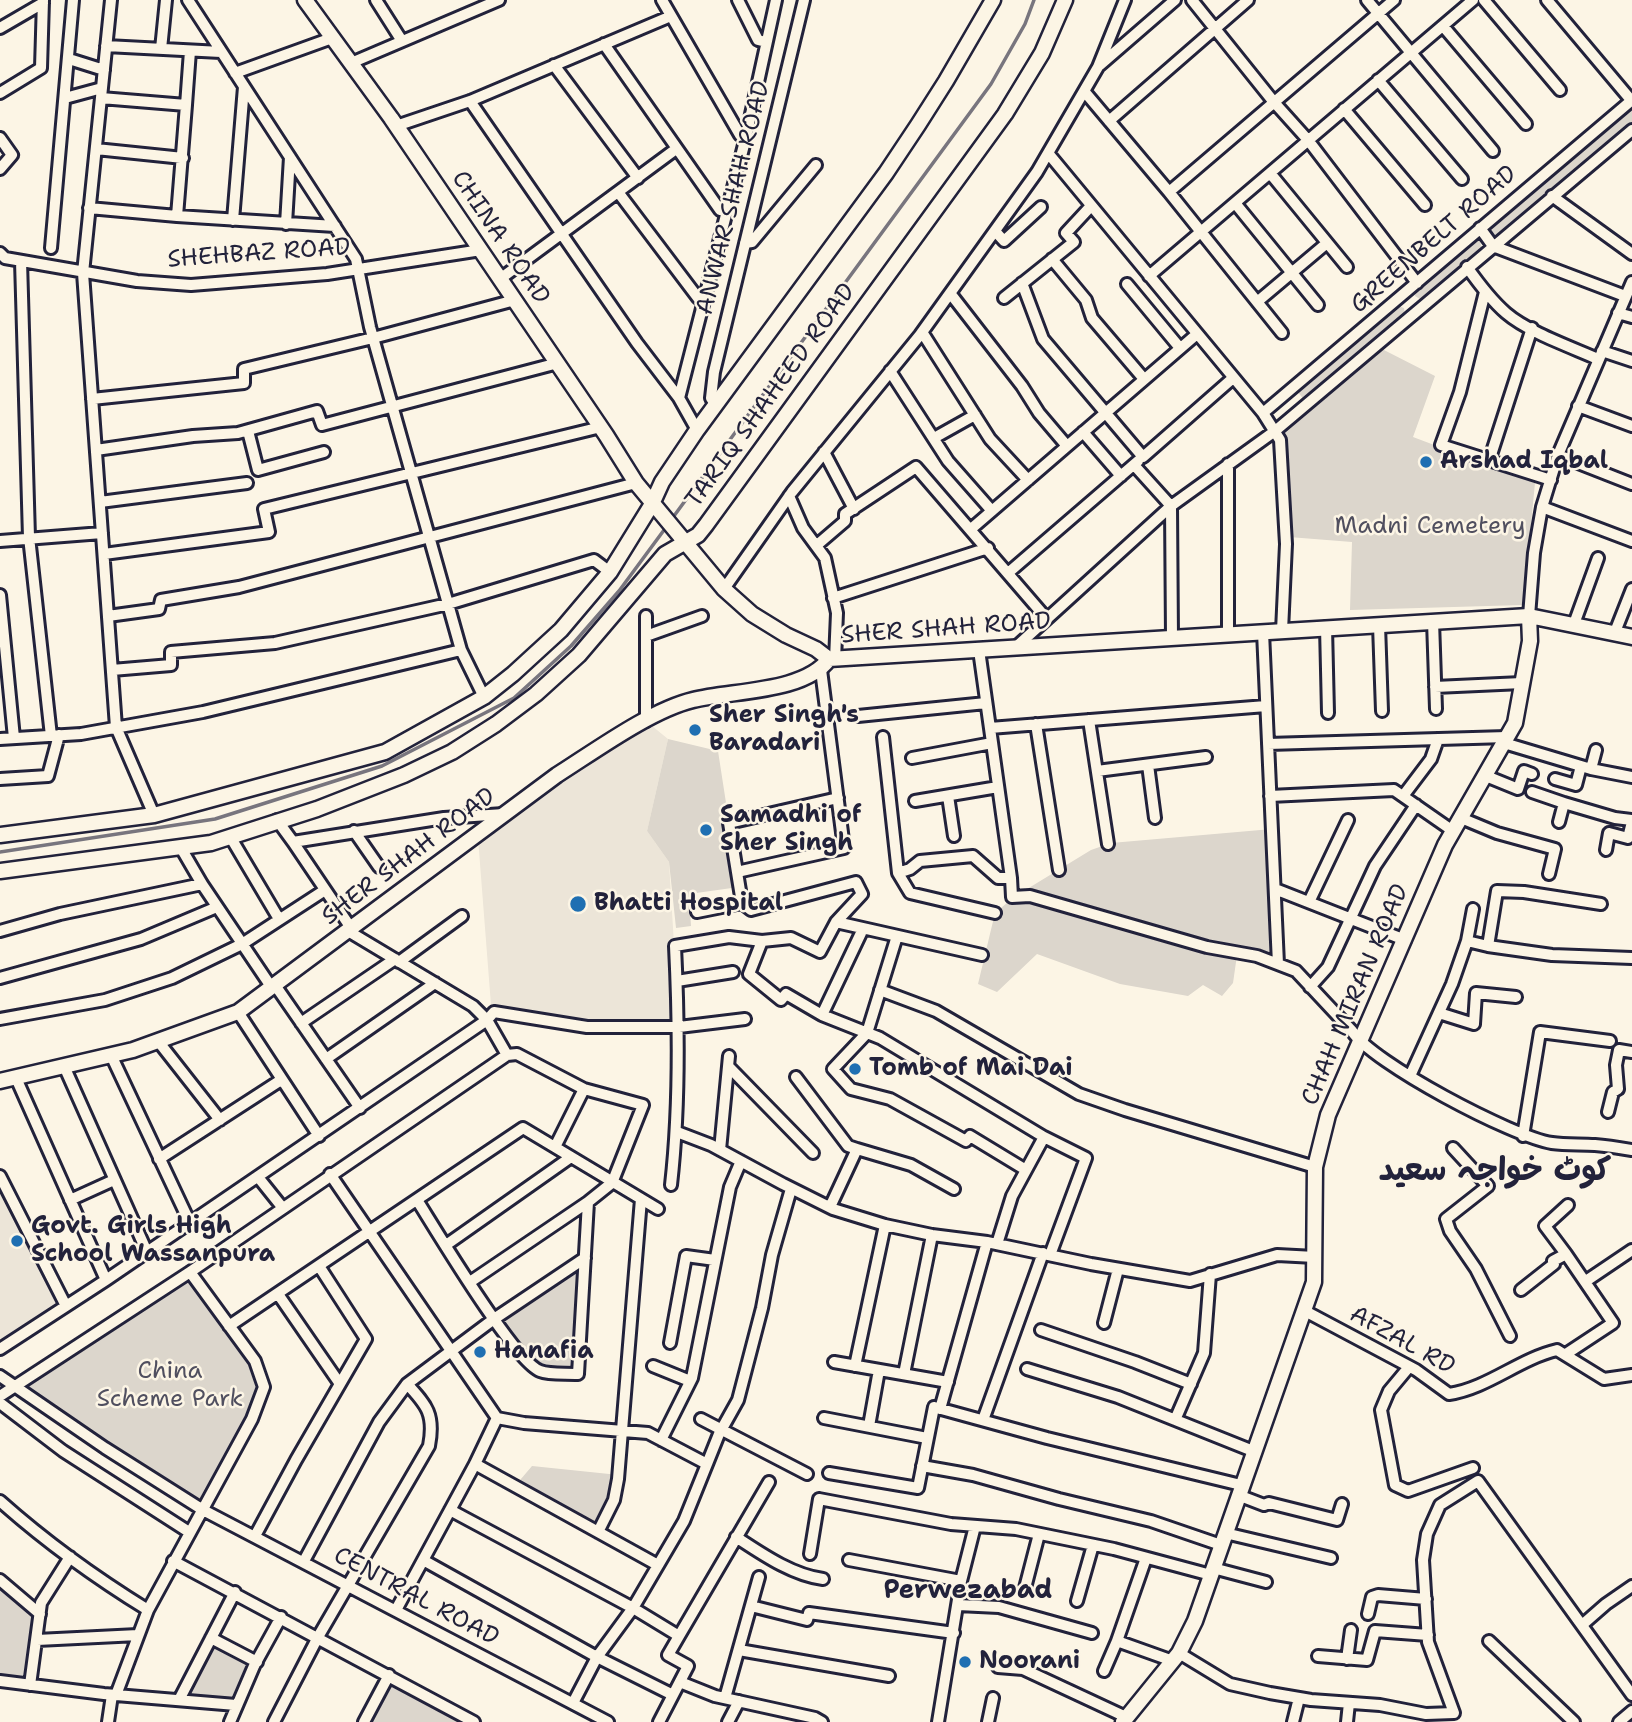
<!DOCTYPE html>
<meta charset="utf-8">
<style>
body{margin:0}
canvas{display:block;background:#fcf5e5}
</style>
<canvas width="1632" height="1722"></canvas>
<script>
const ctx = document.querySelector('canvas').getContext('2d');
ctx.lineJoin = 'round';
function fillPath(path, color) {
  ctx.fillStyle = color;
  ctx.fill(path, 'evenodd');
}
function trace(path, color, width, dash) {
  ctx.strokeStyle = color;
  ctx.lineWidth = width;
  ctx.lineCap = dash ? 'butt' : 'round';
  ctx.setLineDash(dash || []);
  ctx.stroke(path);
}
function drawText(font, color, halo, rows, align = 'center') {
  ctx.font = font + ' "Shantell Sans","Playpen Sans Arabic",sans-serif';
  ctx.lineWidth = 5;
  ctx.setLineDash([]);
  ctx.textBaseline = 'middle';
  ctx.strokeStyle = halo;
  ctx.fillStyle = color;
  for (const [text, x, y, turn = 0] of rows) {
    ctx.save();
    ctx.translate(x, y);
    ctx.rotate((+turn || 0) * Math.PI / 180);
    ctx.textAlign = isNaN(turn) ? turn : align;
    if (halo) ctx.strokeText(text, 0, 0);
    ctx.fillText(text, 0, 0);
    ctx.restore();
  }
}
const built = new Path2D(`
 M646 721 668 739 647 831 669 862 679 1027H587L501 1012 491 1005 478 838Z
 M0 1176 66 1307 0 1352Z`);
const green = new Path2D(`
 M1632 105V126L1497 239 1494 237 1490 228Z
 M1474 239 1480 241 1482 250 1423 301 1415 296 1416 288Z
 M1396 305 1404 308 1405 316 1305 401 1297 391Z
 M1382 349 1435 376 1413 437 1535 483 1523 605 1350 610 1352 542 1289 537 1284 434Z
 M668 739 718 751 739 887 689 894 691 926 676 928 669 862 647 831Z
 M1272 829 1278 964 1237 955 1233 983 1222 996 1203 985 1188 996 1120 984 1037 954 997 992 978 984 995 913 1014 897 1091 850 1111 843Z
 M585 1258 579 1370 540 1371 494 1319Z
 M190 1272 255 1361 264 1387 204 1509 21 1385Z
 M532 1466 619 1475 598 1532 515 1486Z
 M0 1580 40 1614 30 1685 0 1681Z
 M211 1638 257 1662 236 1705 179 1700Z
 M389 1675 467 1722H364Z`);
const stream = new Path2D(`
 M671 520 991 84 1025 24 1034 0
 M0 852 215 819 382 766 514 698 571 646 619 591 667 526`);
const minor = new Path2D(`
 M111 0 83 273 116 727 154 815
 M188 0 356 259 370 327 461 650 484 697
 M376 0 402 41
 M662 0 740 135 746 137
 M738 0 758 40 766 42
 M1192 0 1273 101 1308 140 1417 283
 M1367 0 1493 151
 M1484 0 1560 90
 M1547 0 1631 100
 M1443 26 1526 124
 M0 28 43 3
 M604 44 720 210 727 211
 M106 46 221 52
 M161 49 166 0
 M69 59 104 70
 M351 63 499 0
 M554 65 638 178
 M1100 65 1175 0
 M235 73 332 38
 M1378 80 1462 179
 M1084 91 1169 192 1394 0
 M0 93 41 68 43 0
 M65 98 102 88
 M470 101 637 343 679 398 697 430
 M186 105 190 51
 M1344 109 1425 205
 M1109 121 1248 0
 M396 126 470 101 671 16
 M0 138 12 155 0 169
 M96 149 183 158
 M1048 153 1263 413 1280 440 1286 544 1282 631
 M1270 173 1347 267
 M618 192 698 298 705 300
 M1169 192 1282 333
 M1552 196 1632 254
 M1235 203 1318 305
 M89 208 177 216 186 105 101 98
 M177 216 335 226
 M233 220 244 87
 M286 224 290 157
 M1480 228 1493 246 1625 296
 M995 231 1004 241 1041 207
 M745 243 752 242 816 165
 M51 248 73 0
 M0 253 5 258 137 281 191 285 327 274 481 250
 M1052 259 1086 300 1092 318 1144 379
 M21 261 29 537 51 736
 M1467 267C1479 284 1491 300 1506 313 1528 332 1571 347 1598 359
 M1149 276 1473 0
 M500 279 676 149
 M1022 283 1043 339 1143 457 1233 378
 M1127 284 1180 348
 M1485 292 1460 392 1441 445 1551 480
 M950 293 1022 386 1039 413 1067 446
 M1004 298 1074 242 1066 233 1091 206
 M1257 302 1327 243
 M1618 313 1632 317
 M922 332 990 439 1028 480
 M1602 351 1632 361
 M890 371 948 461 992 511
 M679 398 746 137 776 0
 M92 399 244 383V369L373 338 515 300
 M716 405 711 398 714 372 804 0
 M1578 406 1632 426
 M1263 413 1632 100
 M248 431 258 470 324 452
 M1083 432 1121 476
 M934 438 975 415
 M96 450 193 436 238 433 317 411 322 425 558 363
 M824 452 854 509
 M1558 455 1632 484
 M1489 461 1532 328
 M1228 464V634
 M1134 465 1171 506 1172 638
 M789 496 803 528 825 558 837 613 835 660
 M100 502 247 483
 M1542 507 1632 541
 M971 529 1197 334
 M0 541 102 533
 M817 545 845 521V514L916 467 1047 619
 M104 554 269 532 264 509 601 427
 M1008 573 1138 461
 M724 589 792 492 920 335 1037 172 1098 67 1125 0
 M0 595 14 738
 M833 598 988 548
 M108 616 159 609 161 600 239 587 636 483
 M1529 616 1534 553 1542 507 1558 455 1632 282
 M1433 621 1436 709
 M1574 624 1598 558
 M1379 625 1382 711
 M1326 627 1328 713
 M1263 632 1278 964
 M1615 632 1632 589
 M646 636 702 616
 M1016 647 1171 506 1275 431 1632 130
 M979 650 1011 878 1012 897 1030 896 1207 947 1257 956 1296 971 1352 1031C1372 1063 1513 1137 1552 1143 1566 1145 1581 1144 1595 1145 1607 1146 1620 1148 1632 1150
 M112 670 171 665V652L275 643 448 604 594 560 610 572
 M1435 687 1522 683
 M858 716 986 703
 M1089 720 1108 844
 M646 721V616
 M1036 724 1059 870
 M990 728 1266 706
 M883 737 898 873 910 869 920 861 973 856 998 878H1011
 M0 739 81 734 203 712 461 650
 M1504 743 1591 769 1596 750
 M1268 744 1507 737
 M912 758 992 743
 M1148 765 1155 818
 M1591 769 1632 777
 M1097 771 1206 757
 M1486 776 1518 789 1524 771 1532 774
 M0 779 48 776 59 735
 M1555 779 1576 785 1581 766
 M1532 792 1564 803
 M948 796 954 836
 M1270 796 1394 790 1453 831
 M1403 796 1431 759 1438 739
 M915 801 998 787
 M1461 818 1497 833 1555 849 1549 874
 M277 820 293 842 444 818 504 814
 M1559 822 1564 803 1615 818 1632 820
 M354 831 379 867
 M231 838 279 919
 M293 842 351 928
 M181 848 202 884 272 988
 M1606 850 1609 833 1628 838 1632 822
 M737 872 844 848 821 670
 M898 873 910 893 995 913
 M1275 889 1405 940
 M1309 902 1348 820
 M1601 904 1524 892 1497 891 1488 946 1552 955 1632 958
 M697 912 742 903 729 823 838 798
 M836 922 982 955
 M0 931 60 914 202 884
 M348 931 473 1006 487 1020 494 1012 587 1027H679L745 1019
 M897 936 867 1033 833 1069 851 1089 890 1099 966 1141 970 1136 1026 1170
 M762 941 749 974 781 1000 786 994 822 1015 861 933
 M1467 941 1473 909
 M399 962 462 916
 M0 978 141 939 217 907
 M677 981 733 972
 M275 985 360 1108
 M1310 987 1328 967 1375 866 1416 805
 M880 990 936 1011 1079 1094 1125 1110 1315 1167
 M238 1012 319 1136
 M1439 1013 1474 1024 1476 993 1516 997
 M822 1015 880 1038 1044 1137
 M0 1019 105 1000 172 978 242 944 325 890
 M301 1023 395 959
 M158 1041 220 1120
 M111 1055 190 1223
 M507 1055 517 1054 584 1089
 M326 1059 435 983
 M64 1066 147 1252
 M729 1067 813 1153
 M1410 1076 1452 984 1467 941 1488 946
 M796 1077 848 1146 857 1149 830 1207
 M16 1078 106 1280
 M1608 1112 1613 1092 1618 1089 1616 1065 1619 1050 1632 1052
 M677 1132 711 1145 783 1184 833 1209 885 1225 932 1235 987 1242 1091 1264 1190 1281 1277 1255 1315 1257
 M1523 1136 1540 1032 1610 1041
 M555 1147 584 1089 643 1105 614 1178
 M1453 1148 1488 1186 1446 1219 1450 1231 1476 1269 1510 1336
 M857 1149 911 1165 954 1189
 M720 1150 729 1056
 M159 1159 281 1080
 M330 1174 497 1418
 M0 1176 66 1306
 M258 1177 282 1207
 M671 1185C680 1106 679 1027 675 946L729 937 762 941 791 938 820 952 836 922 862 894 856 882 751 910 742 903
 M70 1200 114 1180
 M417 1200C436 1230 514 1361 540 1371 550 1375 566 1373 578 1374L588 1202
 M997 1244 1012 1196 1044 1137 1086 1158 1050 1255
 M446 1245 571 1157
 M1566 1254 1545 1226 1568 1205
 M1586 1281 1632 1250
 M470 1282 588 1202 613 1182
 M1521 1290 1554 1264 1553 1261 1566 1254 1613 1323 1566 1354
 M278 1294 340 1384
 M1305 1311 1416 1370 1449 1394C1488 1388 1519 1359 1557 1350L1604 1379 1632 1375
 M1104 1323 1118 1269
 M229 1326 523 1128 658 1209
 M1041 1330 1135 1362 1191 1384
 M670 1343 686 1256 715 1260
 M0 1349 106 1280 487 1020 507 1055 190 1272 0 1396
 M834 1362 948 1382
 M653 1366 690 1381
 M855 1366 885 1225
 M1409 1367 1389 1391 1381 1410 1395 1485 1408 1491 1473 1468
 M1027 1369 1118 1397 1253 1451
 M904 1374 932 1235
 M0 1376 105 1448 203 1510 608 1722
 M0 1403 63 1451 189 1532
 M940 1409 987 1242
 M824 1418 927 1438
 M701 1419 807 1474
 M983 1420 1043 1253
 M1175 1420 1204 1353 1210 1274
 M869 1426 879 1370
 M661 1440 692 1378 730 1187 741 1161
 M475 1464 656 1564
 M707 1464 719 1434 738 1400 762 1308 772 1255 791 1189
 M922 1466 973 1475 1059 1499 1151 1521 1221 1545
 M829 1473 918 1488 934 1407 1047 1438 1241 1485
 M1238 1495 1264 1505 1269 1503 1337 1520 1342 1504
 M0 1501C46 1542 96 1578 148 1610
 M450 1510 633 1608 679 1636 769 1482
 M598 1532 614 1500 618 1479 641 1199
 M1225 1533 1331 1558
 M255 1536 296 1460 366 1339 319 1266
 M736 1537C762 1554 792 1575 823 1579
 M810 1554 819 1499 951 1524 1016 1529 1114 1549 1211 1575
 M1146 1558 1117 1641 1173 1661
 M423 1560 597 1657 673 1695
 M849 1560 961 1581
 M173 1561 474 1722
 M304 1561 379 1422 407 1384 494 1319 585 1258
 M1213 1568 1266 1582
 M0 1580 40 1614
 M1025 1588 1039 1534
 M1077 1601 1093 1545
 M958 1605 999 1607 1092 1633
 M751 1606 807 1620 809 1613 954 1633
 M396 1610 475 1464 497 1418 524 1423 648 1433 707 1464 684 1521 633 1608 597 1657 573 1703
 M1368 1614 1372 1597 1378 1595 1426 1599
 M1582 1625 1606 1604 1632 1586
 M211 1638 257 1662
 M37 1640 138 1635
 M1489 1641 1574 1722
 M739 1650 889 1676
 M1179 1653 1230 1684 1270 1693 1311 1700 1380 1705 1426 1714 1454 1713 1428 1642 1423 1560 1427 1534 1440 1505 1478 1481 1632 1695
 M1318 1656 1367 1660 1375 1631 1428 1635
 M1347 1659 1351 1630
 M998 1667 1023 1669 1126 1717
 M1104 1671 1117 1641
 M0 1681 104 1694 236 1705
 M680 1682 715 1696 815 1718 822 1722
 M30 1685 41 1603 70 1557
 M116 1695 148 1610 252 1419 264 1387 255 1361 190 1272
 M725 1698 759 1577
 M179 1700 235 1592
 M108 1722 112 1695
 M230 1722 254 1666 281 1617
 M274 1722 318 1637 429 1446C435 1415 427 1405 407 1384
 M364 1722 389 1675
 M659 1722 688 1666 668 1655 679 1636
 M728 1722 739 1701
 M938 1722 961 1581 975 1526
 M988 1722 993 1698
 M1293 1722 1299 1698
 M1347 1722 1349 1703
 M1619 1722 1632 1711`);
const major = new Path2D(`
 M305 0 391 118 606 435 636 483 724 589 752 614 786 635 816 649 829 659
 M829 659 1529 616 1632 637
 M0 835 154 815 385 752 484 697 513 674 561 630 610 572 652 504 662 482 697 430 886 173 918 125 946 81 993 0
 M0 871 211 843 317 809 404 775 452 752 496 724 536 694 579 655 665 554 698 535 706 525 1005 114 1042 53 1065 0
 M0 1081 133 1050 238 1012 557 775C595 751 651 710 693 700 732 690 804 693 829 659
 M1123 1722 1179 1653 1195 1621 1314 1282 1315 1167 1328 1115 1445 845 1515 723 1530 641 1529 616`);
const markers = [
 [1426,462,7,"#1f6fb2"],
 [695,730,7,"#1f6fb2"],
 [706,830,7,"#1f6fb2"],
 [578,904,9,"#1f6fb2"],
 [855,1069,7,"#1f6fb2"],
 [17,1241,7,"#1f6fb2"],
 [480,1352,7,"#1f6fb2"],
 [965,1662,7,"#1f6fb2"]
];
const streetNames = [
 ["ANWAR SHAH ROAD",734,198,-76],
 ["CHINA ROAD",500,238,56],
 ["GREENBELT ROAD",1434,240,-41],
 ["SHEHBAZ ROAD",259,254,-4],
 ["TARIQ SHAHEED ROAD",771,396,-54],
 ["SHER SHAH ROAD",946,629,-4],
 ["SHER SHAH ROAD",409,857,-37],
 ["CHAH MIRAN ROAD",1356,995,-67],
 ["AFZAL RD",1402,1341,29],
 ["CENTRAL ROAD",416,1597,28]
];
const poiNames = [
 ["Arshad Iqbal",1440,462],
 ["Sher Singh's",709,716],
 ["Baradari",709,744],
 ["Samadhi of",720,816],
 ["Sher Singh",720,844],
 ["Bhatti Hospital",594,904],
 ["Tomb of Mai Dai",869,1069],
 ["Govt. Girls High",31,1227],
 ["School Wassanpura",31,1255],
 ["Hanafia",494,1352],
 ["Noorani",979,1662]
];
const parkNames = [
 ["Madni Cemetery",1430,527],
 ["China",170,1372],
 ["Scheme Park",170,1400]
];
const neighbourhoodNames = [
 ["Perwezabad",968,1591]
];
const districtNames = [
 ["کوٹ خواجہ سعید",1495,1172]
];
fillPath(built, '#ece5d8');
fillPath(green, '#dcd6cc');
trace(stream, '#78757e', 3.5);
trace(minor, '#22223b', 16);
trace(major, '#22223b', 19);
trace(minor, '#fcf5e5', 10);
trace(major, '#fcf5e5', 14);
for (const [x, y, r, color] of markers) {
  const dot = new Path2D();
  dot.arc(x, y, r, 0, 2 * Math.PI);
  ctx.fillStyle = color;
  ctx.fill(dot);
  trace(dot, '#fcf5e5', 2.5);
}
drawText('24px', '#22223b', '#fcf5e5', streetNames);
drawText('bold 24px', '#22223b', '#fcf5e5', poiNames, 'left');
drawText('24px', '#504f5f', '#fcf5e5', parkNames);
drawText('bold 26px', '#22223b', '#fcf5e5', neighbourhoodNames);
drawText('bold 32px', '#22223b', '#fcf5e5', districtNames);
</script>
